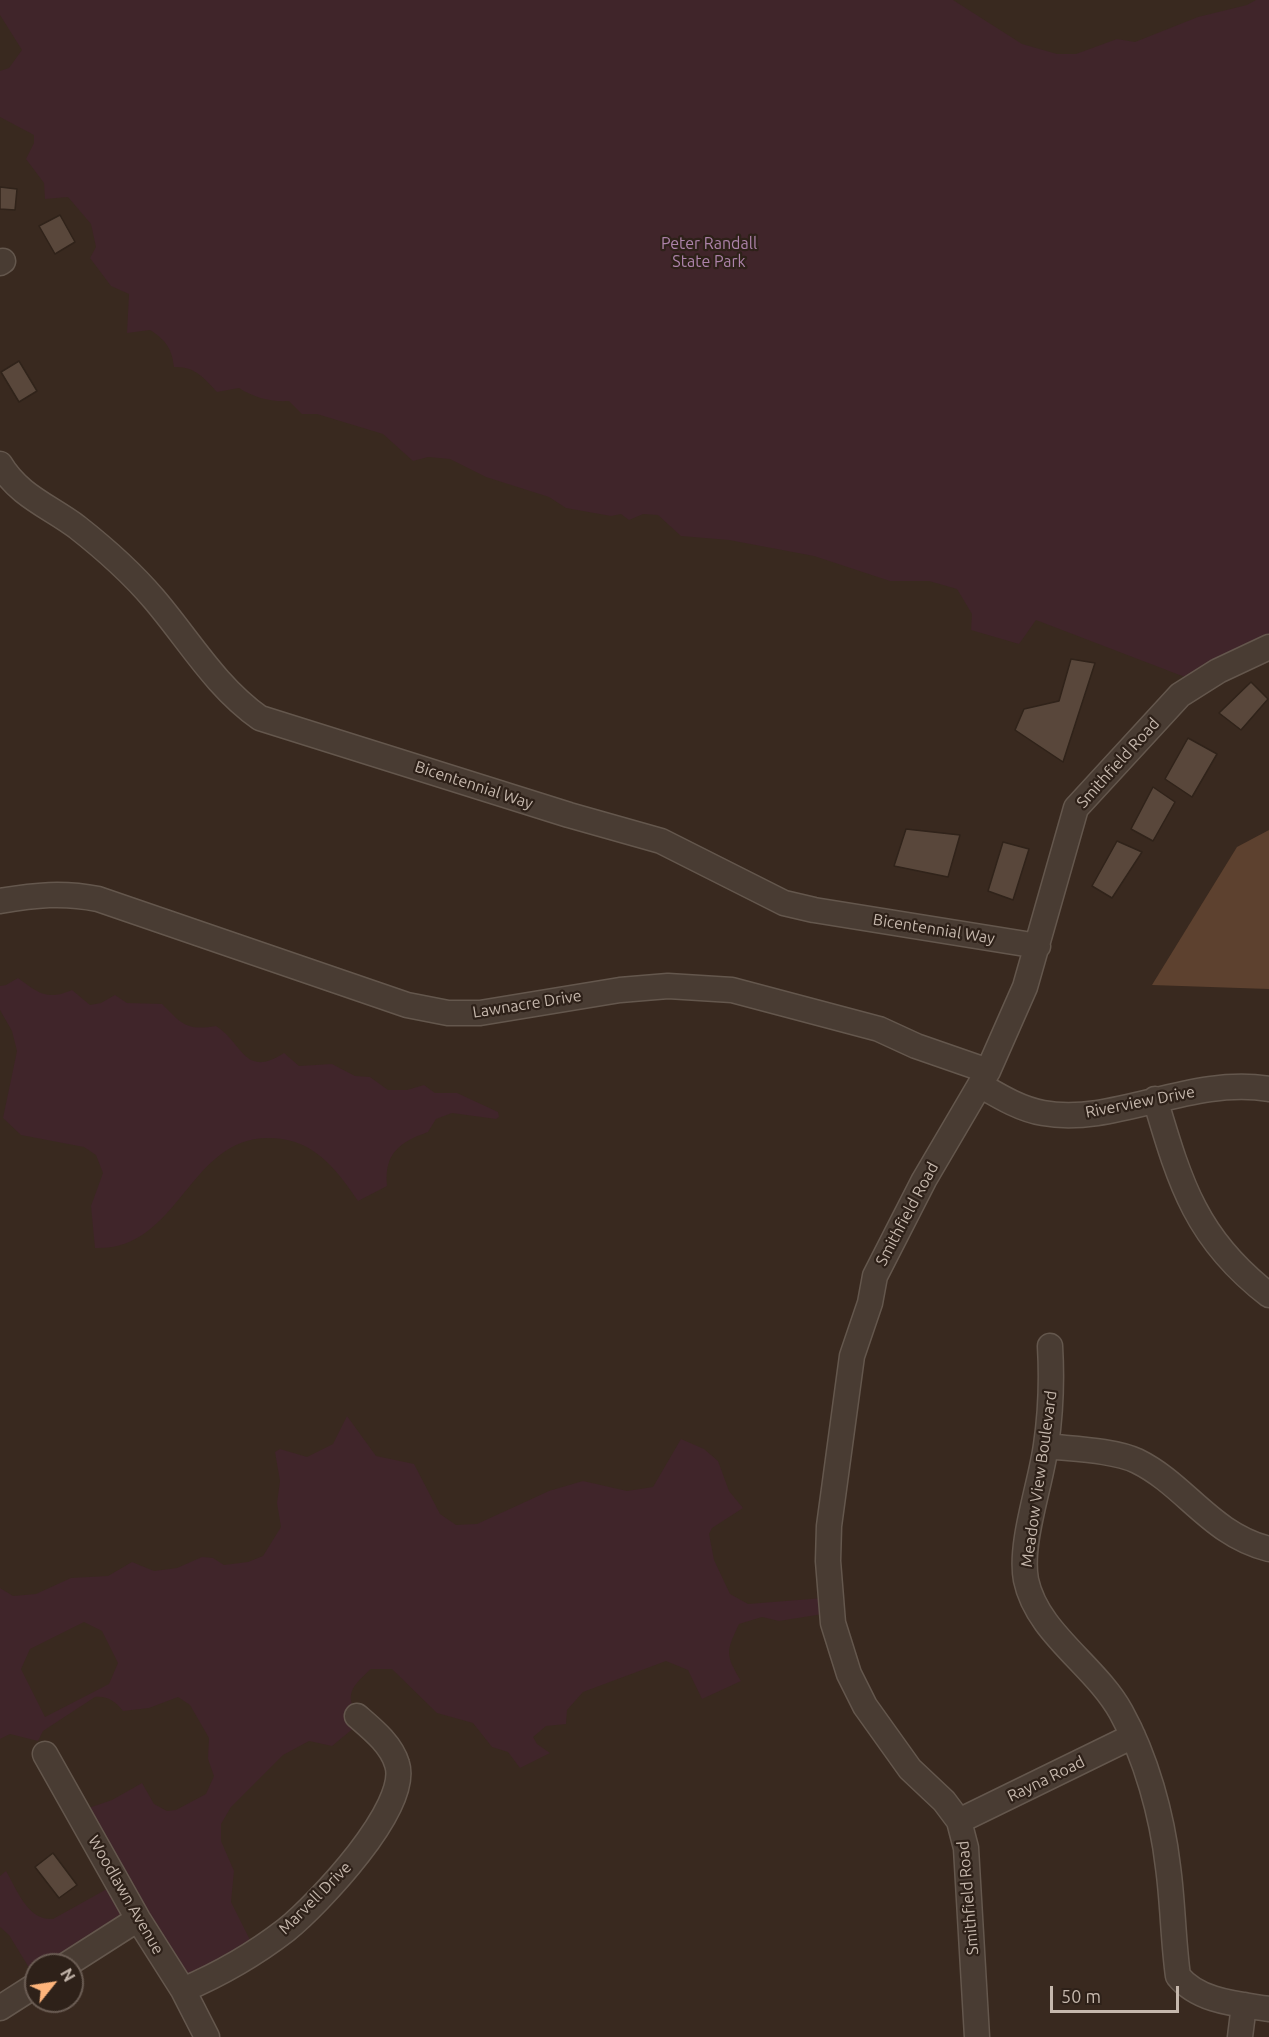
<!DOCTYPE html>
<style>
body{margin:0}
#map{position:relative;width:1269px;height:2037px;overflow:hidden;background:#39291f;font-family:Ubuntu,sans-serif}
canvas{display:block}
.north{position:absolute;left:24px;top:1953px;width:60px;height:60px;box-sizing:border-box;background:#2e2119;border:2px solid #6b5d54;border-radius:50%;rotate:60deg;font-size:16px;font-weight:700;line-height:24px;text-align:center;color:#c6b8ad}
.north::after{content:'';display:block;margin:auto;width:21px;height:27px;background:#fdb47b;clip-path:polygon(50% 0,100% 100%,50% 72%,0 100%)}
.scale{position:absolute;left:1050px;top:1986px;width:129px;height:27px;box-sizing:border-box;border:3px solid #c6b8ad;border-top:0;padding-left:8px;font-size:18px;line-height:21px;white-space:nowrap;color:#c6b8ad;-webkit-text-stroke:4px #2e2119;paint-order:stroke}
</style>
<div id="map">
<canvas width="1269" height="2037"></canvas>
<div class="north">N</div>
<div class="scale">50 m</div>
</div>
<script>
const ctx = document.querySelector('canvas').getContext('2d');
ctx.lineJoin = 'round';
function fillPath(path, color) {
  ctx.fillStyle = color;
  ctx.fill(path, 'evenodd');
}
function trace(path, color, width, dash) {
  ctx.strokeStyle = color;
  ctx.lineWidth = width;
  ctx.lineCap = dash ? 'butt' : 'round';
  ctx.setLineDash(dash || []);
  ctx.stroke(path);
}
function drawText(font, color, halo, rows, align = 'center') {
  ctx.font = font + ' Ubuntu,sans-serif';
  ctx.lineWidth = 4.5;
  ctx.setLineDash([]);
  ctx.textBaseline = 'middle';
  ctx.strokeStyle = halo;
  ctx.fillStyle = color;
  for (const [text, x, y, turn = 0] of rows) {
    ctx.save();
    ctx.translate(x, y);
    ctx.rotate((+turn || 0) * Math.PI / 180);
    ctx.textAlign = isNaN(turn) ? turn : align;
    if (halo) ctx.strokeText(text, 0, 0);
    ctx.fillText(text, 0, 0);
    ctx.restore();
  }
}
const green = new Path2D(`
 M0 0H953L1022 44 1057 54H1076L1117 39 1135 42 1198 17 1247 5 1256 0H1269V647L1190 679 1036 620 1019 644 971 630 972 614 957 589 929 581H890L814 556 729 540 681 536 658 515 643 514 629 520 621 514 611 516 566 508 549 497 486 477 450 459 428 457 413 461 383 434 317 414H302L289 401C270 402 255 398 239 388L217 392C204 378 195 366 174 367 172 349 166 340 150 330L127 333 129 294 111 286 90 258 96 247 91 224 68 197 45 199 44 183 26 159 34 143V135L0 117V71L9 68 22 50 0 15Z
 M18 978C39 993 46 1001 72 990L90 1005 101 1003 115 995 127 1003 162 1004C182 1024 186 1031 216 1026 243 1043 244 1079 284 1053L299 1066 332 1064 355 1076 370 1077 388 1090H407L424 1085 435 1093H457L498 1112 499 1117 496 1119 452 1113 436 1119 428 1132C400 1142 384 1153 387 1186L358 1201C339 1173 318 1144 282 1139 189 1125 184 1251 95 1248L91 1206 103 1173 96 1155 84 1147 21 1135 3 1118 17 1051 12 1031 0 1010V986L6 985Z
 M347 1416 376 1456 414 1464 440 1514 456 1525 477 1524 549 1491 583 1481 627 1491 653 1487 681 1439 704 1449 718 1461 729 1491 743 1508 712 1528 709 1534 714 1560 730 1594 748 1604 823 1598V1614L779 1621 762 1617 739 1624C726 1652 725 1654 741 1681L702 1699 688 1670 666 1661 583 1692 567 1710 566 1724 546 1726 533 1737 537 1744 550 1753 520 1768 508 1752 492 1747 473 1723 437 1713 392 1669H371C349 1689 344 1695 361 1722L332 1746 309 1741 283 1755 231 1807 221 1824V1841L234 1871 231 1902 253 1946 184 1987 130 1916 61 1965H36V1979L9 1935 0 1927V1876L6 1871C17 1890 28 1921 53 1919L114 1885 77 1812 112 1800 142 1783 154 1804 167 1811 176 1810 206 1794 214 1776 208 1759 209 1738 190 1705 178 1697 149 1708 123 1711C115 1701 108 1696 95 1697L43 1731 38 1741 10 1734 0 1739V1588L13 1596 36 1594 71 1578 108 1576 132 1562 154 1571 177 1568 202 1557 213 1558 224 1565 248 1562 263 1556 281 1527 277 1503 280 1481 275 1452 280 1449 307 1457 333 1444ZM84 1622 102 1631 118 1663 109 1684 45 1717 21 1669 30 1649Z`);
const water = new Path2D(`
 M1269 830V989L1152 985 1237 847Z`);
const building = new Path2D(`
 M0 187 17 189 15 210 0 209Z
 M60 215 75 242 55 254 39 226Z
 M19 361 37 391 19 402 1 372Z
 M1071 659 1095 663 1063 762 1015 730 1024 709 1059 701Z
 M1251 682 1268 699 1241 730 1219 713Z
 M1188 738 1217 754 1192 797 1165 779Z
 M1153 787 1175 802 1153 841 1131 829Z
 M906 829 960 835 948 877 894 866Z
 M1117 841 1142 852 1112 898 1092 886Z
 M1003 842 1029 849 1013 900 988 891Z
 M53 1853 77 1885 59 1898 35 1867Z`);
const minor = new Path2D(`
 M0 263 3 261
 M0 464C19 496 49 506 77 527 105 549 131 572 154 599 189 640 215 686 260 718L569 815 661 841 784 903 814 910 1038 946
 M0 901C35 895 63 892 98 899L407 1005 448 1013H480L620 990 668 986 732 990 879 1029 916 1046 988 1071
 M980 1085C999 1096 1020 1109 1043 1113 1115 1126 1190 1076 1269 1089
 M1155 1099C1180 1183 1196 1239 1269 1295
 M1050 1346C1052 1380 1051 1411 1046 1445 1041 1484 1019 1543 1026 1580 1037 1633 1095 1665 1121 1712 1146 1757 1162 1815 1168 1867 1173 1903 1173 1940 1178 1976 1199 2002 1238 2004 1269 2009
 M1046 1446C1072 1449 1114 1450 1137 1461 1186 1485 1210 1534 1269 1549
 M45 1754 138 1919 183 1990 207 2037
 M959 1821 1133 1736
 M66 1965 138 1919
 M183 1990C218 1975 255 1954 286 1930 317 1905 411 1807 397 1764 391 1744 372 1729 357 1716
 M0 2008 36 1985
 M977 2037 966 1848 959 1821 944 1801 910 1769 865 1706 849 1674 833 1623 828 1561 829 1526 852 1356 870 1303 875 1276 924 1180 988 1071 1025 987 1076 808 1180 695 1218 671 1269 647
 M1240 2037 1244 2005`);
const parkNames = [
 ["Peter Randall",709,244],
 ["State Park",709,262]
];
const streetNames = [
 ["Smithfield Road",1118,763,-48],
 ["Bicentennial Way",474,785,18],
 ["Bicentennial Way",934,929,9],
 ["Lawnacre Drive",527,1004,-9],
 ["Riverview Drive",1140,1102,-11],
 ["Smithfield Road",907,1214,-62],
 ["Meadow View Boulevard",1039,1479,-82],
 ["Rayna Road",1046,1779,-26],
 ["Woodlawn Avenue",126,1895,60],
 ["Marvell Drive",315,1898,-45],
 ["Smithfield Road",968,1898,-95]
];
fillPath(green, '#40252a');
fillPath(water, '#5d412f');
fillPath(building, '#59473b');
trace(building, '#30231a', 1.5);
trace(minor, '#64574d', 27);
trace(minor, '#493c33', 24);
drawText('16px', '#ad83aa', '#2e2119', parkNames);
drawText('16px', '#c6b8ad', '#2e2119', streetNames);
</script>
